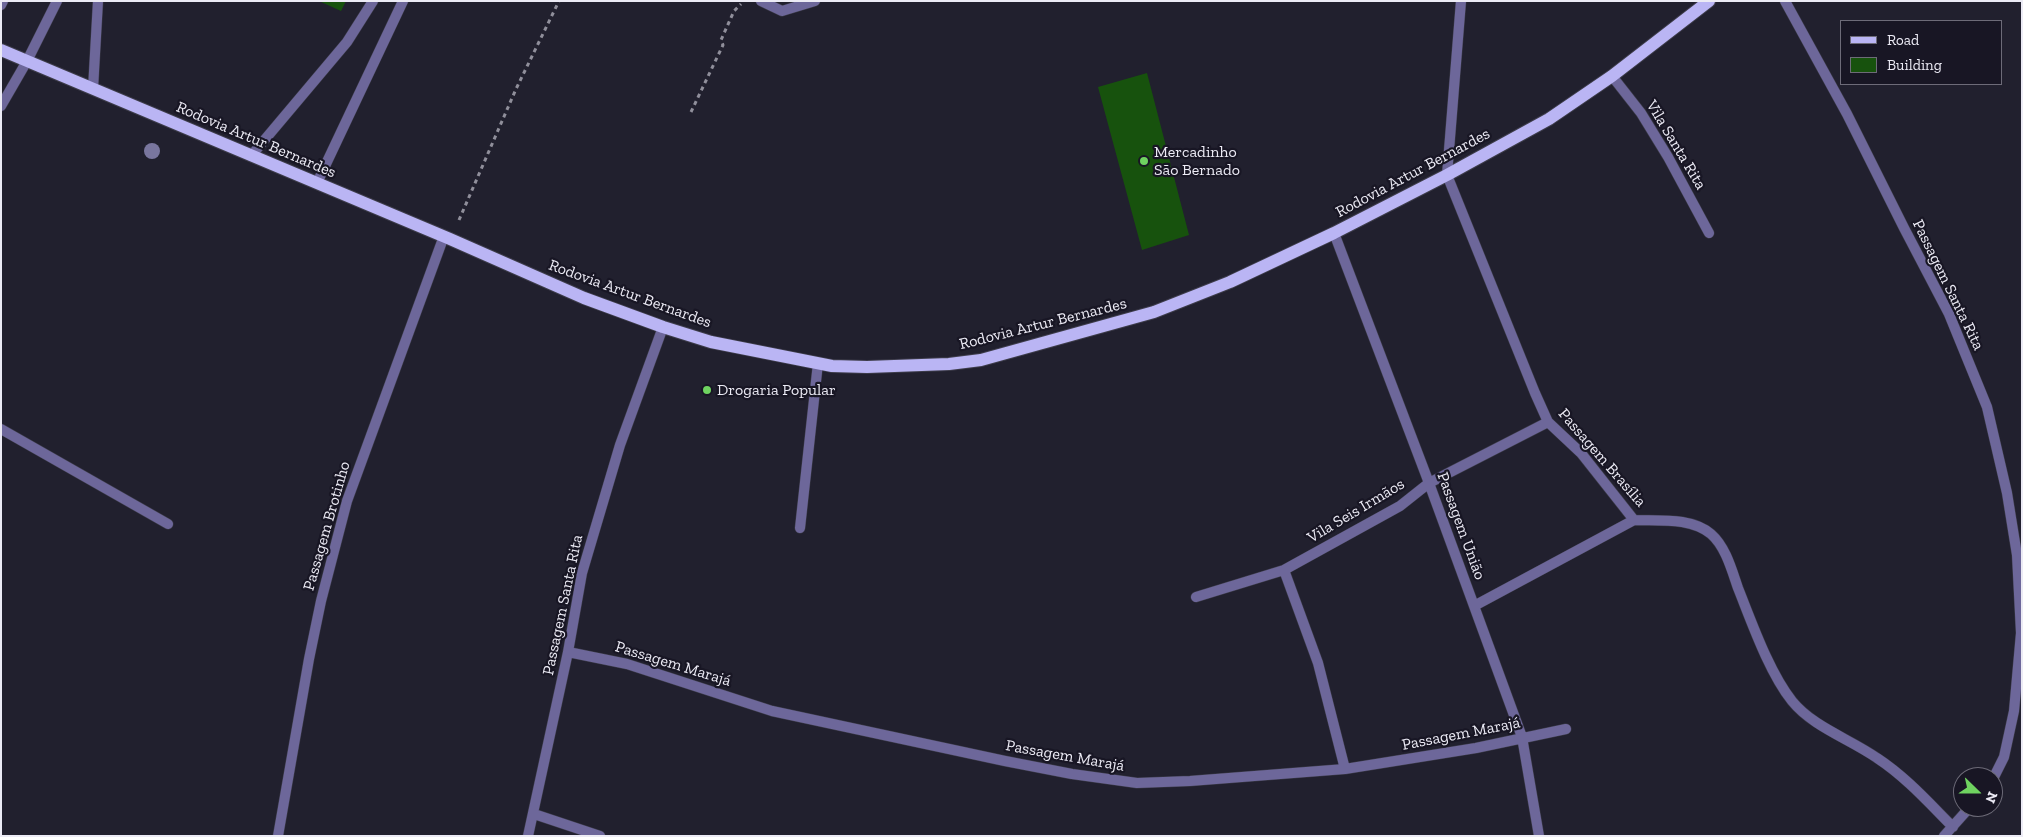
<!DOCTYPE html>
<meta charset="utf-8">
<style>
body{margin:0}
#map{position:relative;width:2023px;height:837px;overflow:hidden;background:#21202e;font-family:"Zilla Slab",serif}
canvas{display:block}
.frame{position:absolute;inset:0;border:2px solid #ecebf5;pointer-events:none}
.legend{position:absolute;left:1840px;top:20px;width:162px;height:65px;box-sizing:border-box;background:#181624;border:1px solid #6d6b78;margin:0;padding:6px 9px;list-style:none;font-size:15px;color:#ecebf5}
.legend li{display:flex;align-items:center;gap:10px;height:25px}
.legend b{width:25px;border:1px solid #6d6b78}
.north{position:absolute;left:1953px;top:767px;width:50px;height:50px;box-sizing:border-box;background:#181624;border:1px solid #6d6b78;border-radius:50%;rotate:112deg;font-size:14px;font-weight:700;line-height:20px;text-align:center;color:#ecebf5}
.north::after{content:'';display:block;margin:auto;width:18px;height:22px;background:#6fd360;clip-path:polygon(50% 0,100% 100%,50% 72%,0 100%)}
</style>
<div id="map">
<canvas width="2023" height="837"></canvas>
<div class="frame"></div>
<ul class="legend">
<li><b style="height:6px;background:#bab5f4"></b>Road</li>
<li><b style="height:14px;background:#17520d"></b>Building</li>
</ul>
<div class="north">N</div>
</div>
<script>
const ctx = document.querySelector('canvas').getContext('2d');
ctx.lineJoin = 'round';
function fillPath(path, color) {
  ctx.fillStyle = color;
  ctx.fill(path, 'evenodd');
}
function trace(path, color, width, dash) {
  ctx.strokeStyle = color;
  ctx.lineWidth = width;
  ctx.lineCap = dash ? 'butt' : 'round';
  ctx.setLineDash(dash || []);
  ctx.stroke(path);
}
function drawText(font, color, halo, rows, align = 'center') {
  ctx.font = font + ' "Zilla Slab",serif';
  ctx.lineWidth = 4.5;
  ctx.setLineDash([]);
  ctx.textBaseline = 'middle';
  ctx.strokeStyle = halo;
  ctx.fillStyle = color;
  for (const [text, x, y, turn = 0] of rows) {
    ctx.save();
    ctx.translate(x, y);
    ctx.rotate((+turn || 0) * Math.PI / 180);
    ctx.textAlign = isNaN(turn) ? turn : align;
    if (halo) ctx.strokeText(text, 0, 0);
    ctx.fillText(text, 0, 0);
    ctx.restore();
  }
}
const building = new Path2D(`
 M319 1H346L341 11Z
 M1147 73 1189 235 1142 250 1098 87Z`);
const path = new Path2D(`
 M691 112 723 45 721 40 734 11 741 4
 M459 220 516 89 559 1`);
const lane = new Path2D(`
 M761 1 782 11 815 1
 M1 5 3 1
 M27 61 57 1
 M93 89 98 1
 M251 156 347 42 373 1
 M317 183 403 1
 M1 429 168 524
 M800 528 818 363`);
const street = new Path2D(`
 M1461 1 1447 175 1535 393 1548 422 1581 453 1634 520C1659 521 1691 517 1711 534 1726 547 1732 571 1738 588 1752 623 1769 672 1792 701 1813 727 1850 739 1877 758 1906 777 1929 803 1953 827
 M1785 1 1847 114 1904 228 1949 314 1987 407 2007 493 2017 555 2021 633 2014 711 2004 757 1993 779
 M1612 76 1641 113 1668 157 1709 233
 M1 106 27 61
 M1334 233 1429 483 1522 737 1539 836
 M1284 570 1318 663 1345 769
 M1196 597 1284 570 1400 506 1429 483 1548 422
 M1474 606 1634 520
 M568 652 627 664 772 711 1005 761 1072 774 1137 783 1190 781 1345 769 1476 748 1566 729
 M534 814 600 836
 M278 836 309 659 321 601 347 501 444 236
 M528 836 568 652 582 573 620 445 663 327
 M1944 836 1970 807`);
const primary = new Path2D(`
 M1 50 450 239 584 298 663 327 711 342 832 366 867 367 949 364 981 360 1154 312 1230 282 1334 233 1447 175 1549 119 1612 76 1709 1`);
const trees = [
 [152,151]
];
const markers = [
 [1144,161,5,"#6fd360"],
 [707,390,5,"#6fd360"]
];
const streetNames = [
 ["Rodovia Artur Bernardes",256,140,23],
 ["Vila Santa Rita",1676,145,59],
 ["Rodovia Artur Bernardes",1413,173,-28],
 ["Passagem Santa Rita",1948,285,64],
 ["Rodovia Artur Bernardes",630,294,20],
 ["Rodovia Artur Bernardes",1043,324,-14],
 ["Passagem Brasília",1602,458,49],
 ["Vila Seis Irmãos",1356,511,-31],
 ["Passagem Brotinho",327,526,-74],
 ["Passagem União",1461,526,70],
 ["Passagem Santa Rita",563,605,-78],
 ["Passagem Marajá",673,664,17],
 ["Passagem Marajá",1461,734,-11],
 ["Passagem Marajá",1065,756,10]
];
const poiNames = [
 ["Mercadinho",1154,152],
 ["São Bernado",1154,170],
 ["Drogaria Popular",717,390]
];
fillPath(building, '#17520d');
trace(lane, '#3d3c4a', 11);
trace(street, '#3d3c4a', 11);
trace(primary, '#3d3c4a', 14);
trace(path, '#908f9b', 3, [4, 4]);
trace(lane, '#6d679a', 10);
trace(street, '#6d679a', 10);
trace(primary, '#bab5f4', 12);
ctx.fillStyle = '#79769e';
for (const [x, y] of trees) {
  ctx.beginPath();
  ctx.arc(x, y, 8, 0, 2 * Math.PI);
  ctx.fill();
}
for (const [x, y, r, color] of markers) {
  const dot = new Path2D();
  dot.arc(x, y, r, 0, 2 * Math.PI);
  ctx.fillStyle = color;
  ctx.fill(dot);
  trace(dot, '#181624', 2);
}
drawText('16px', '#ecebf5', '#181624', streetNames);
drawText('16px', '#ecebf5', '#181624', poiNames, 'left');
</script>
